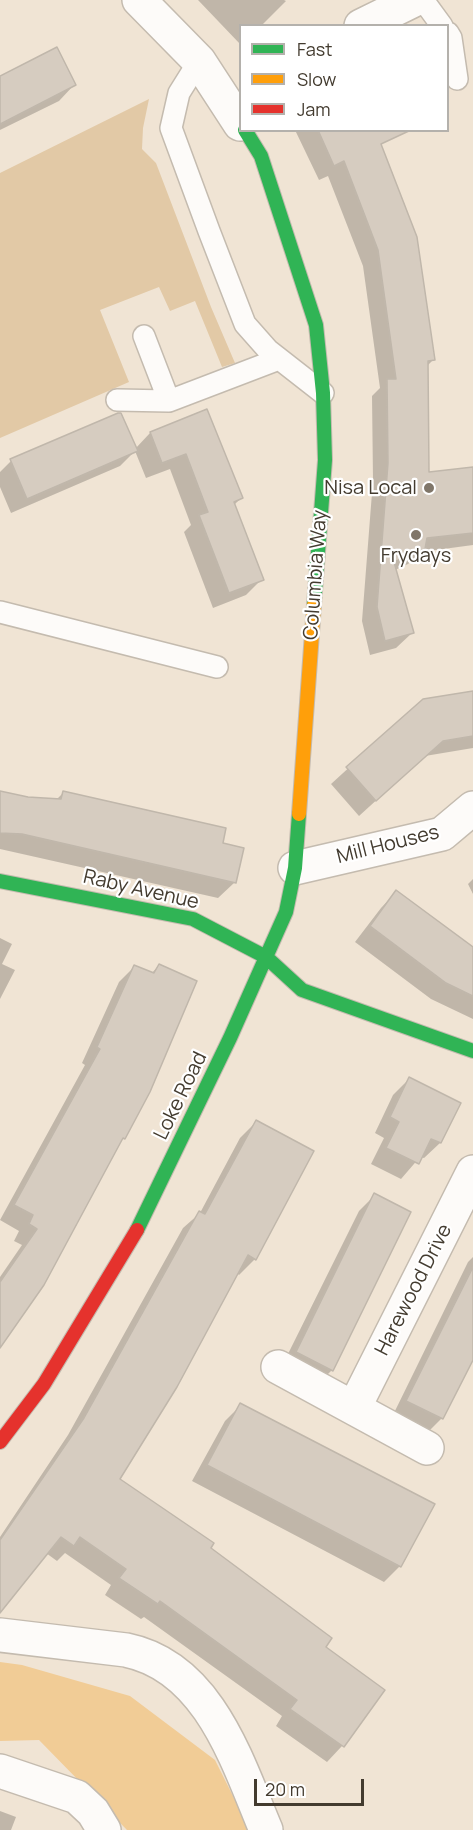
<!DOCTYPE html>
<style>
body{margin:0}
#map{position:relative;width:473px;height:1830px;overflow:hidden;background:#f0e4d4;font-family:Manrope,sans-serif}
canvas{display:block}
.legend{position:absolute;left:239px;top:24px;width:210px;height:108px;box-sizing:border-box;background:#fff;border:2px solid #b4b1ac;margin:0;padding:8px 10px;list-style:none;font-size:18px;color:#433b2f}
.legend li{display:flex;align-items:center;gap:12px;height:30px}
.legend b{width:30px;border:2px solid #b4b1ac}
.scale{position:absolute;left:254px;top:1779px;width:110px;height:27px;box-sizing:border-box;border:3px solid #433b2f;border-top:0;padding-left:8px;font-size:18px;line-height:21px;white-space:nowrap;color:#433b2f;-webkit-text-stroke:4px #fff;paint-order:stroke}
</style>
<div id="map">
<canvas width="473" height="1830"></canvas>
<ul class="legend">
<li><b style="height:8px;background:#30b455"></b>Fast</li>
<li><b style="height:8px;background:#ff9f0a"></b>Slow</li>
<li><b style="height:8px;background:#e5322d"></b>Jam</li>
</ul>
<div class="scale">20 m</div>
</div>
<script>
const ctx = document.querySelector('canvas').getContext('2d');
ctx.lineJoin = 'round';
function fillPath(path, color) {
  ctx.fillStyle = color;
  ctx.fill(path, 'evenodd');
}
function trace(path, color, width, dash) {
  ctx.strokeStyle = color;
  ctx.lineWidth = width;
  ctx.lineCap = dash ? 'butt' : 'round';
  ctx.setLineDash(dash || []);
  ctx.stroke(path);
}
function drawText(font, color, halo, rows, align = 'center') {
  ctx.font = font + ' Manrope,sans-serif';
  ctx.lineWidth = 4.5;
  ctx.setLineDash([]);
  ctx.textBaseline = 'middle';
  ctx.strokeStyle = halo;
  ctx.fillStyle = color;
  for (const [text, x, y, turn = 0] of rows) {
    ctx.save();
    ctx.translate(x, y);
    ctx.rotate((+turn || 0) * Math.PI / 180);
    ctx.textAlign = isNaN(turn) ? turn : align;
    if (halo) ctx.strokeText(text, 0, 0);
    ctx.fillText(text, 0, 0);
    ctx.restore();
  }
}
const green = new Path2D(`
 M149 99 143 128 142 149 156 163 211 307 235 363 222 367 195 301 170 311 159 287 100 310 129 382 0 438V173Z`);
const water = new Path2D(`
 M0 1662 22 1665 130 1696 215 1760 250 1830H127L39 1740 0 1741Z`);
const shadow = new Path2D(`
 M198 0H284L286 1 261 26H240V44Z
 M0 77 74 85 59 101 0 130Z
 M295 130H362L433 360 427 366 428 474 473 468V545L421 552 408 564 395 570 412 633 396 648 370 655 362 621 373 480 372 396 380 388 363 266 328 176 319 180Z
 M206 411 241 498 234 505 262 579 246 595 213 608 184 532 191 525 170 469 146 478 135 451 120 466 11 513 0 487V472L11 461 135 449 150 433Z
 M473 692V748L425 756 359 816 331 784 423 700Z
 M0 792 27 799 56 800 63 793 234 883 218 898 0 849Z
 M473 879V894L468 884Z
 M396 892 473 949V1019L431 999 355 942 381 908Z
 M0 938 12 944 2 964 15 970 0 999Z
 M159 965 0 1346V1277L22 1245 14 1241 19 1231 0 1220 85 1065 82 1063 119 982 135 966 151 974Z
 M409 1079 459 1104 440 1143 424 1158 420 1157 401 1179 371 1164 384 1138 375 1133 393 1095Z
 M256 1122 255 1259 239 1275 237 1273 118 1479 209 1548 323 1648 383 1690 342 1746 327 1762 276 1726 282 1716 144 1617 141 1619 105 1595 111 1585 65 1553 57 1561 46 1553 0 1610V1537L68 1435 183 1228 200 1213 240 1138Z
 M375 1195 332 1370 316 1386 281 1368 359 1211Z
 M473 1257V1356L442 1418 426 1434 392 1417 468 1262Z
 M241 1405 400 1566 384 1582 192 1481 225 1421Z
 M0 1811 16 1817 11 1830H0Z`);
const building = new Path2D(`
 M57 47 76 85 0 124V76Z
 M318 130H411L381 144 417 237 435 360 428 361 429 472 473 467V533L427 538 425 549 394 562 414 633 385 641 377 607 388 463 387 379H396L378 250 344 161 334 166Z
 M207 409 243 498 234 502 264 580 229 593 199 515 208 512 186 454 162 463 150 432Z
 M118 413H121L138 451 27 499 10 459Z
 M473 691V736L443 741 376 801 346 767 423 699Z
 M0 791 28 797 61 799 63 791 226 828 223 843 244 848 236 883 22 834 0 833Z
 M396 890 473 947V996L446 983 370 926Z
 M159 964 197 981 150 1092 125 1139 123 1138 44 1285 0 1348V1282L37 1229 29 1224 33 1215 14 1205 100 1049 97 1047 134 965 154 973Z
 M409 1077 461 1103 441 1143 431 1139 419 1164 386 1148 399 1122 390 1117Z
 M256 1120 314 1151 256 1260 248 1255 177 1387 120 1479 214 1543 211 1548 332 1638 326 1647 385 1690 344 1747 290 1709 297 1700 160 1601 158 1604 119 1578 126 1569 80 1537 74 1546 61 1537 0 1613V1540L84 1418 199 1211 205 1214Z
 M374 1193 411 1212 333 1371 296 1352Z
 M473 1267V1360L443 1419 406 1401Z
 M240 1403 435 1504 401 1567 207 1465Z`);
const lane = new Path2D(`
 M423 0 442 26
 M448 33 451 38 457 79
 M199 61 179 93 171 128 209 231 245 324 268 350 323 393
 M144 336 169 401
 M117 400 169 401 279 359
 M0 612 217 667`);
const street = new Path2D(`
 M139 0 199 61 240 124
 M361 26 414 0
 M295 868 442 834 473 808
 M278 1367 427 1448
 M354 1408 473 1172
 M0 1635 126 1650C209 1667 237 1761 266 1830
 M0 1771 77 1797 93 1812 104 1830`);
const fast = new Path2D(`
 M245 130 261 156 316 325 323 393 325 460 314 605
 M0 881 193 919 266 957 302 990 473 1051
 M137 1230 230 1038 286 912 295 868 299 814`);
const slow = new Path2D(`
 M299 814 314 605`);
const jam = new Path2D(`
 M0 1442 44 1384 137 1230`);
const markers = [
 [429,488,6,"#807669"],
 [416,535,6,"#807669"]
];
const poiNames = [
 ["Nisa Local",417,488],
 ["Frydays",416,556,"center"]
];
const streetNames = [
 ["Columbia Way",316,575,-86],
 ["Mill Houses",388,845,-14],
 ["Raby Avenue",141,890,13],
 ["Loke Road",181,1096,-64],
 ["Harewood Drive",414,1290,-63]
];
fillPath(green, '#e2c9a6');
fillPath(water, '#f1cc96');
fillPath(shadow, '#0003');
fillPath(building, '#d6ccc0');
trace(building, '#c0b7ab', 1.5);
trace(lane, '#c4bbaf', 24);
trace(street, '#c4bbaf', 36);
trace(fast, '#c4bbaf', 16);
trace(slow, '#c4bbaf', 16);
trace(jam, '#c4bbaf', 16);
trace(lane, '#fdfbf9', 21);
trace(street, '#fdfbf9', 33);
trace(fast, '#30b455', 14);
trace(slow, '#ff9f0a', 14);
trace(jam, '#e5322d', 14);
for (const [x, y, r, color] of markers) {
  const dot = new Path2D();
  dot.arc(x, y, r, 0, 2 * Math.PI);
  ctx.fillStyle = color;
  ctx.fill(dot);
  trace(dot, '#fff', 2);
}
drawText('20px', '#433b2f', '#fff', poiNames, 'right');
drawText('20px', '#433b2f', '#fff', streetNames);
</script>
